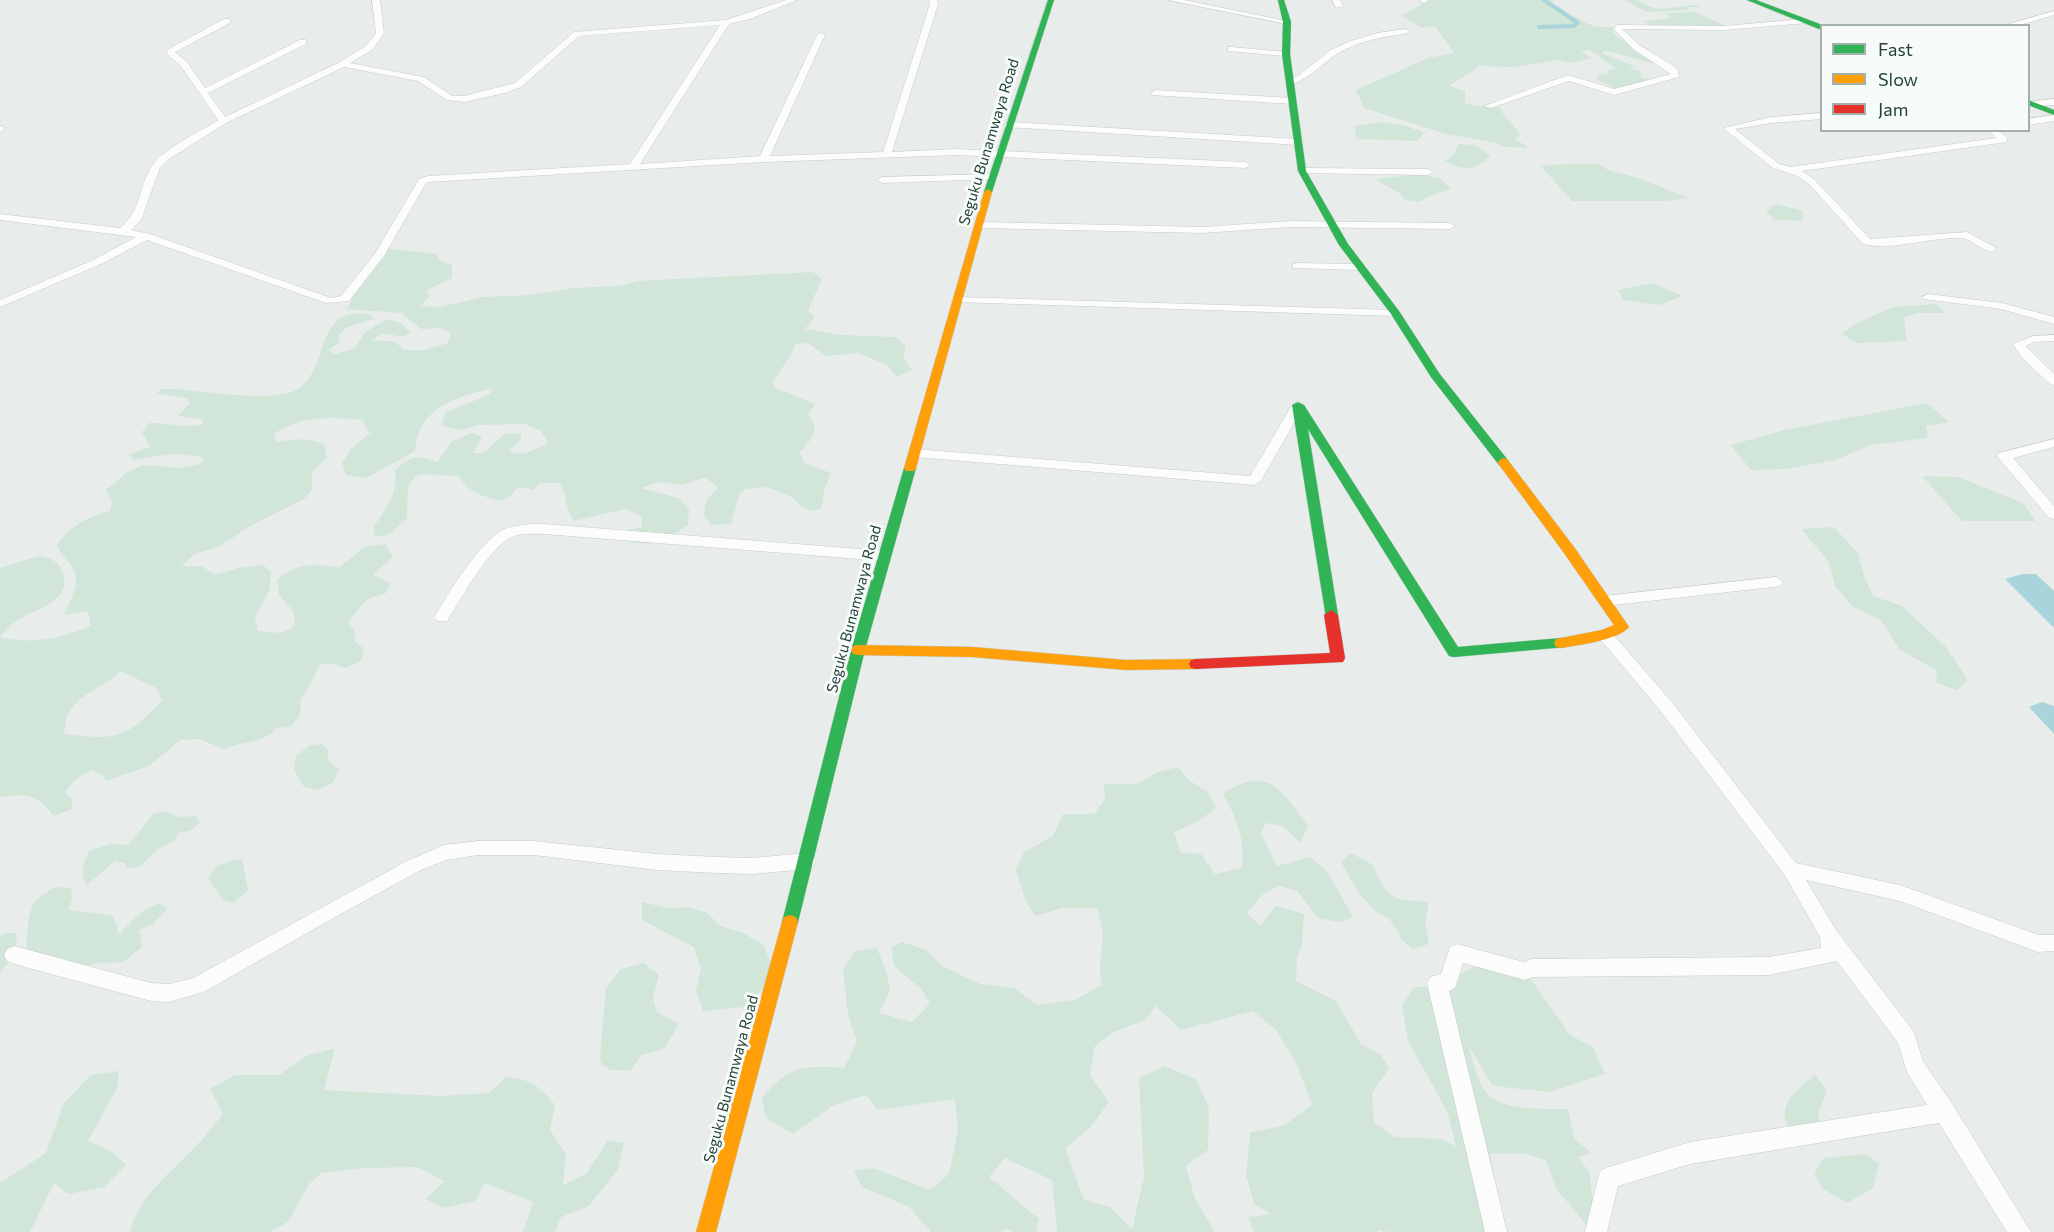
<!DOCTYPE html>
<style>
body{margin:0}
#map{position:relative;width:2054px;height:1232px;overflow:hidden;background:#e8edeb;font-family:Commissioner,sans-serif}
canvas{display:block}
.legend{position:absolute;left:1820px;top:24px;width:210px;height:108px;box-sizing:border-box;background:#f7fbf9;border:2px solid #a3b1ad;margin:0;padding:8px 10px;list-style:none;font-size:18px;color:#24423a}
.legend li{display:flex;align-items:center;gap:12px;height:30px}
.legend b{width:30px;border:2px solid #a3b1ad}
</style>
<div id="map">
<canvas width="2054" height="1232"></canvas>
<ul class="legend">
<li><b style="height:8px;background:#30b455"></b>Fast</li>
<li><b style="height:8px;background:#ff9f0a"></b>Slow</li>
<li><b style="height:8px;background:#e5322d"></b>Jam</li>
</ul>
</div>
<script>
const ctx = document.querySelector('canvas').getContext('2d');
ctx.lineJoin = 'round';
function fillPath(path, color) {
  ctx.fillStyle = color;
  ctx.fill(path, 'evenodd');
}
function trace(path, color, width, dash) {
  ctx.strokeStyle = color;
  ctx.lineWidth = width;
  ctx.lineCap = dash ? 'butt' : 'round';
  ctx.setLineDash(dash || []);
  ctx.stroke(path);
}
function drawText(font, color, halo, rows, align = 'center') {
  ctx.font = font + ' Commissioner,sans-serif';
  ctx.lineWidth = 6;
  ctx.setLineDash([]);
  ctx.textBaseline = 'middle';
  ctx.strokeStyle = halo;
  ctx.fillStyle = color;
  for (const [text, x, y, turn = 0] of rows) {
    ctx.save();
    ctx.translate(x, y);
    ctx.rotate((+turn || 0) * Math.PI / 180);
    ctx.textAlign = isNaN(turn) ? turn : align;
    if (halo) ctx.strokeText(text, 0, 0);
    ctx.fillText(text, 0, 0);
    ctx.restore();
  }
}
const green = new Path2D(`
 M1428 0H1554L1552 3 1586 23 1596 27H1614L1613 32 1618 37 1660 64C1651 65 1619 52 1603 51V54L1637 67 1629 69 1640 71 1641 77 1652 80 1620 91 1596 79 1598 75 1607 74 1608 70 1617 69 1590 50 1581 51 1592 58 1571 63 1558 60 1513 67 1478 66C1474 73 1457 79 1449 86L1465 91V104L1500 108C1505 120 1515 124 1520 136L1514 140 1526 145 1528 148 1504 147 1497 143 1446 134 1364 108 1356 90 1428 58 1454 53 1435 26 1422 28 1402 16Z
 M1624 0H1637C1664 19 1680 0 1702 7H1689L1687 10 1647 12Z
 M1695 12 1728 27H1654L1644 21 1671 18 1665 13Z
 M1383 122 1407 126 1424 133 1417 141 1357 139 1354 126Z
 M1458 144 1476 145 1490 156C1475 171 1463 171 1445 161L1454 155Z
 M1566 164H1599L1608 170 1638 178 1689 198 1667 201H1572L1541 166Z
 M1418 174 1440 178 1451 189 1427 197 1420 202 1405 200 1399 193 1375 179Z
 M1776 204 1803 211V221L1775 220 1766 211Z
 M384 248 437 254 439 260 452 265V278L427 290 429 297 421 306 440 307 483 297 531 295 573 288 619 286 637 281 813 272 822 279 808 310 815 317 805 329 843 335 896 337 906 346 903 357 912 370 897 377 887 365 858 353 826 356 808 343 795 344 792 353 773 382 775 388 815 404 808 414 815 426 812 438 800 452 804 463 831 473 824 490 822 508 811 511 804 508 790 496 767 487 746 489 740 493 731 524 711 525 704 515 706 501 718 488 705 477 683 485 659 482 641 488 678 498 689 509 688 525C660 544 655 547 621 540L629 530 642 527 641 516 625 509 574 521C563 505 569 497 559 483H540L533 490 518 487 513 494 502 501C482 496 471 494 458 476L422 474 415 476 408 487 407 518 389 535 375 537 373 527C386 511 399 491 395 470 412 456 416 454 437 462L452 441 472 433 482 437 473 453H483L505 434 521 433V439L509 451C523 457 536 450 548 442L541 431 525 424 479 425 460 430 441 426 445 413 490 394 493 388C455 397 418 408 415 451L366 478 346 475 342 463 352 448 370 433 362 420C329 417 304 415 275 433V442L305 439 324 444 327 458 312 472V489L304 499 254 524 218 547 195 554 181 566H202L215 575 238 568 263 565 271 572 270 589 255 618 258 631 282 633 295 625 294 612 279 595 277 580C298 561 313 565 340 567L364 547 385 544 393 557 373 575 391 583 386 593 367 599 348 622 355 631V641L364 649 361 661 345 668 333 664H321C313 676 310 689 301 699L300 715 291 726 276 728C262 745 244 740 224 749L199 739 180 740 149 766 106 781 101 774 92 770 75 780 65 792 72 799V809L54 816C36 793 27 794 0 797V637C32 645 61 638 91 626L88 611 64 615C70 601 81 583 73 569 68 560 61 556 57 545 72 524 86 518 110 511L112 501 106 490 126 473 143 465 181 468 201 464 203 458C180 451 158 455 134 460L129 454 150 447 142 432 149 423C168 422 184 429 202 424V419L178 416 190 403 186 398 156 393 162 389H174C202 391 270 402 294 391 332 374 311 302 371 315L374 319 347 327 339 335V343L328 350 335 354 355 348 365 332 387 319 401 323 411 332 403 337 383 333 372 340C386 343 395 337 403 350H424L448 343 451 333 441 328 421 329 402 313 344 309 349 307 355 288ZM121 671 156 688 162 701C123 740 117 740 64 734 65 729 65 721 67 716 77 694 105 687 121 671Z
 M1652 283 1683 296 1659 305 1623 300 1618 290Z
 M1937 304 1945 313H1918L1904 317 1907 341 1857 343 1842 334 1855 324 1893 307Z
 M1927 403 1949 422 1926 426 1928 438 1871 445 1835 460 1787 469 1751 470 1731 445 1784 430Z
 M1922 476 1958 477 2023 503 2036 521H1962Z
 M1834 527 1858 553 1864 576 1873 596 1902 606 1946 647 1968 680 1957 690 1937 683 1936 670 1899 649 1881 620 1853 607 1835 586 1829 562 1801 529Z
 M38 556C50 558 59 560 63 573 72 602 35 609 18 620 11 624 6 631 0 636V568Z
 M322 744 328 750V760L339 770 333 782 319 790 304 787 294 770 296 756 310 745Z
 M1178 767 1190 781 1208 792 1216 808 1196 823 1174 832 1181 853 1201 854 1215 874 1242 868C1246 841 1236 817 1223 794 1269 763 1281 791 1308 826L1300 843 1283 826 1266 823 1261 833 1277 866 1310 857 1327 871 1353 917 1340 922 1318 918 1297 891 1279 886 1263 894 1247 913 1260 926 1275 906 1304 914 1302 944 1297 959 1296 981 1336 1001 1361 1044 1381 1055 1389 1069 1372 1093 1374 1122 1394 1137 1441 1139 1456 1146 1447 1111 1408 1041 1402 1006 1414 987H1439L1479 963 1525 971 1570 1035 1593 1047 1605 1074 1550 1092 1493 1086 1468 1045C1473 1059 1476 1077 1484 1090 1496 1111 1546 1109 1568 1109L1574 1138 1591 1153 1578 1157 1589 1172 1595 1213 1590 1230 1556 1188 1546 1160 1526 1154 1490 1153 1504 1232H1391L1378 1230V1232H1254L1248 1217 1271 1214 1254 1204 1246 1176 1250 1132 1283 1126 1312 1105 1297 1065 1276 1030 1253 1011 1181 1030 1156 1006 1145 1020 1113 1032 1095 1046 1090 1075 1109 1102 1090 1128 1065 1148 1084 1200 1110 1207 1132 1229 1144 1177 1139 1078 1164 1066 1196 1079 1209 1108 1208 1150 1186 1166 1195 1199 1215 1232H1057L1052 1180 1005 1158 989 1177 1039 1219 1036 1232H1012L1007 1228 1001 1232H931L909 1207 862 1187 854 1171 873 1168 930 1190 949 1174 958 1130 955 1099 877 1110 866 1095 834 1105 793 1134 766 1118 762 1098C791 1064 801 1066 844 1068L857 1042 848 1015 843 969 855 951 877 948 887 974 890 991 879 1013 912 1022 930 1003 921 989 894 966 891 947 902 942 926 950 942 966 980 984 1014 988 1037 1005 1075 1000 1101 985 1100 965 1103 934 1097 908H1062L1035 916 1026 902 1016 870 1024 852 1053 836 1063 814H1094L1105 799 1104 784H1137L1157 772Z
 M164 811 179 817 196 816 200 822 192 830 179 833 173 842 157 850 139 867 126 868 125 863 115 861 87 885C79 873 84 863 89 851L110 844 128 845 153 814Z
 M1351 853 1373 865C1386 900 1395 900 1429 902L1425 922 1429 944 1412 949 1401 939 1398 931 1389 919 1374 910 1357 891 1341 862Z
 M242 859 248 890 234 903 223 900 208 879C214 864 227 861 242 859Z
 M54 887 71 888 72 898 69 910 111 915 116 922 119 934 140 913 158 903 168 908 153 924 139 930 142 947 123 962 96 963 67 975 41 967 26 947 29 917 33 903Z
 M642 902 668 908 688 907 707 913 721 926 743 933 763 944 776 975 745 1007 703 1011 696 991 701 969 694 947 642 920Z
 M4 933H17C16 952 14 959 0 972V936Z
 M644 963 659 975 653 998 657 1012 679 1024 664 1049 641 1055 631 1070H610L601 1063 600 1057 606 988 621 969Z
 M335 1048 324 1090 439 1096 489 1093 506 1077C529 1078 541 1087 555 1105L550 1130 566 1154 563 1185 586 1174 608 1140 624 1143 618 1169 589 1206 561 1217 555 1232H523L533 1202 485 1183 475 1201 443 1208 426 1199 444 1181 417 1167 366 1168 321 1173 309 1184 288 1222 270 1232H130C138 1197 171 1172 195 1147 205 1137 214 1125 223 1114L210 1089 235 1075H279L306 1056Z
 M119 1071 117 1088 88 1141 111 1151 126 1165 104 1187 68 1194 54 1183 30 1232H0V1183L46 1153 63 1104 91 1075Z
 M1815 1075 1827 1090 1818 1114 1823 1135 1799 1137C1795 1133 1788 1128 1786 1122 1779 1102 1802 1085 1815 1075Z
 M1865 1154 1879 1163 1873 1188 1847 1203 1823 1189 1814 1173 1824 1158Z`);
const water = new Path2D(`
 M2022 574H2036L2054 591V628L2005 579Z
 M2042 702 2054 706V734L2029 707Z`);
const stream = new Path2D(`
 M1539 27 1573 26 1578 23 1544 0`);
const street = new Path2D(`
 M372 0H380L384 33 373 49 350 63 424 77 452 96H464L515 83 574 32 726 20 786 0H797L750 19 729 24 640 164 760 156 817 35 821 33 825 35 770 156 883 152 930 4 929 0H937L938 4 892 152 957 149 1245 162 1250 165 1245 168 957 155 764 162 429 182 426 183 384 256 349 301 326 303 147 240 101 264 0 307V300L93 260 136 237 0 220V214L120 228C143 209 138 187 152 166 164 148 200 132 218 120L181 66 167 54V50L224 19H230V23L175 52 187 62 205 88 300 40H306V44L208 93 225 117 340 62 367 45 376 33ZM720 25 630 164 428 176 419 179 374 255 341 296 331 298 150 234 131 230 141 220 160 168 169 159 226 123 344 67 418 81 447 100 464 102 505 93 521 87 579 36Z
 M1168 0H1184L1291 22 1287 24Z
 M1332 0H1340L1343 6 1336 8Z
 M1419 0H1427L1428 1 1424 3Z
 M2054 11V15L2017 26H2002Z
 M1804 19 1808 21 1807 23 1724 30 1622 29 1639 45 1677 68 1679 77 1614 95 1569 81 1491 108 1484 106 1568 75 1614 89 1671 74 1633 49 1614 29 1617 25 1724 26Z
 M1405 29 1409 31 1408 33C1384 37 1362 40 1340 52 1322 63 1310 79 1289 85L1285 82 1299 75 1331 50 1348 42 1377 33Z
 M1231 47 1286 52 1290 54 1286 56 1228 51V47Z
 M1155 90 1292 98 1296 101 1292 104 1152 95 1151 93Z
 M2054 99V105L2028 106V102Z
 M1822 113V119L1771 123 1735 129 1779 164 1790 167 1996 138 1988 130H1998L2007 138V142L1802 171 1815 180 1870 239 1967 232 1995 247V251C1982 253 1973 239 1961 238 1929 237 1895 251 1863 244L1809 184 1797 176 1773 168 1723 128 1771 117Z
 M2054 115V121L2028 125V119Z
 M1009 122 1299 139 1304 142 1299 145 1006 127 1004 125Z
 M0 126 6 128 0 132Z
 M1302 168 1428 169 1433 172 1428 175 1299 173 1297 171Z
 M993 174 998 177 996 179 882 183 877 180 882 177Z
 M1291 221 1450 223 1455 226 1450 229 1291 227 1202 233 980 228 975 225 980 222 1202 227Z
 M1297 263 1359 264 1364 267 1359 270 1293 268V264Z
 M1928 294 2002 303 2054 317V324L2001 309 1924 299 1922 297Z
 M958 297 1395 310 1401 313 1395 316 954 302 952 300Z
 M2054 335V341L2034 342 2026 346 2054 374V385L2050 384 2022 358 2013 344 2033 336Z
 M1298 401 1304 405 1261 481 1254 485 915 457 908 453 915 449 1250 476 1292 405Z
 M2054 439V447L2013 458 2054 506V519L2049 518 1997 456 1999 453Z
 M544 524 885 551 892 556 885 561 544 534C535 534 524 533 515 536 490 544 462 598 447 621H437L434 617C449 593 478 543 503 530 515 524 531 524 544 524Z
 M1776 577 1783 582 1781 586 1605 606 1598 601 1605 596Z
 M1605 630 1610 631 1671 701 1796 863 1900 885 2039 935H2054V951L2038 952 1900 901 1806 880 1836 930 1914 1032 1923 1061 1953 1105 2031 1232H2007L1939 1123 1690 1164 1618 1186 1607 1232H1585L1598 1178 1601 1170 1609 1167 1690 1142 1927 1105 1907 1072 1898 1043 1837 961 1769 975 1533 977 1525 980 1463 963 1455 988 1449 991 1507 1232H1485L1427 983 1430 977 1441 974 1450 947 1457 944 1524 962 1531 959 1769 957 1821 948 1820 937 1784 874 1659 709 1600 639 1597 635 1600 631Z
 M478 841H534L657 854 717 857 752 858 807 853 813 856 816 861 813 866 807 869 752 874 717 873 657 870 534 855H478L446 860 419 871 330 920 204 992 169 1002 151 1001 14 964 7 961 4 955 7 949 14 946 151 983 169 984 193 978 407 861 444 845Z`);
const fast = new Path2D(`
 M1048 0H1054L992 192 985 194 984 192Z
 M1278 0H1284L1291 22 1290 54 1306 171 1348 244 1399 311 1439 373 1507 459 1509 462 1507 465H1499L1431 377 1391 314 1339 245 1298 171 1282 54 1283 22Z
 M1747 0H1756L1825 26 1819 29Z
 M2028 100 2054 110V115L2028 105Z
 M1298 402 1304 405 1458 647 1561 638 1566 639 1568 643 1566 647 1454 657 1449 656 1308 429 1338 615 1331 620 1326 618 1292 405Z
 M910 464 916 468 865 650 798 922 796 927 790 929 784 927 782 922 851 650 904 468Z`);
const slow = new Path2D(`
 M988 189 992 192 916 468 914 471H906L904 468 984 192Z
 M1503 458 1507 459 1574 547 1627 624 1629 627C1619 640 1578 645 1561 648L1556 647 1554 643 1556 639 1602 630 1614 625 1564 553 1497 462Z
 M858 645 972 647 1126 660 1196 659 1201 660 1203 664 1201 668 1196 669 1126 670 972 657 858 655 853 654 851 650 853 646Z
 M790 915 796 917 798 922 716 1232H696L782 922 784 917Z`);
const jam = new Path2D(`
 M1331 610 1338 615 1345 658 1343 662 1196 669 1191 668 1189 664 1191 660 1196 659 1330 653 1324 615Z`);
const streetNames = [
 ["Seguku Bunamwaya Road",989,142,-73],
 ["Seguku Bunamwaya Road",854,609,-75],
 ["Seguku Bunamwaya Road",731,1079,-75]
];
fillPath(green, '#d1e6d8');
fillPath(water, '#a9d4db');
trace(stream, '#a9d4db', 4);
trace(street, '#c5cac8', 1);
trace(fast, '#c3cbc8', 1);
trace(slow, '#c3cbc8', 1);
trace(jam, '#c3cbc8', 1);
fillPath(street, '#fcfcfc');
fillPath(fast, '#30b455');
fillPath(slow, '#ff9f0a');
fillPath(jam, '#e5322d');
drawText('15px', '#24423a', '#f7fbf9', streetNames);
</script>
